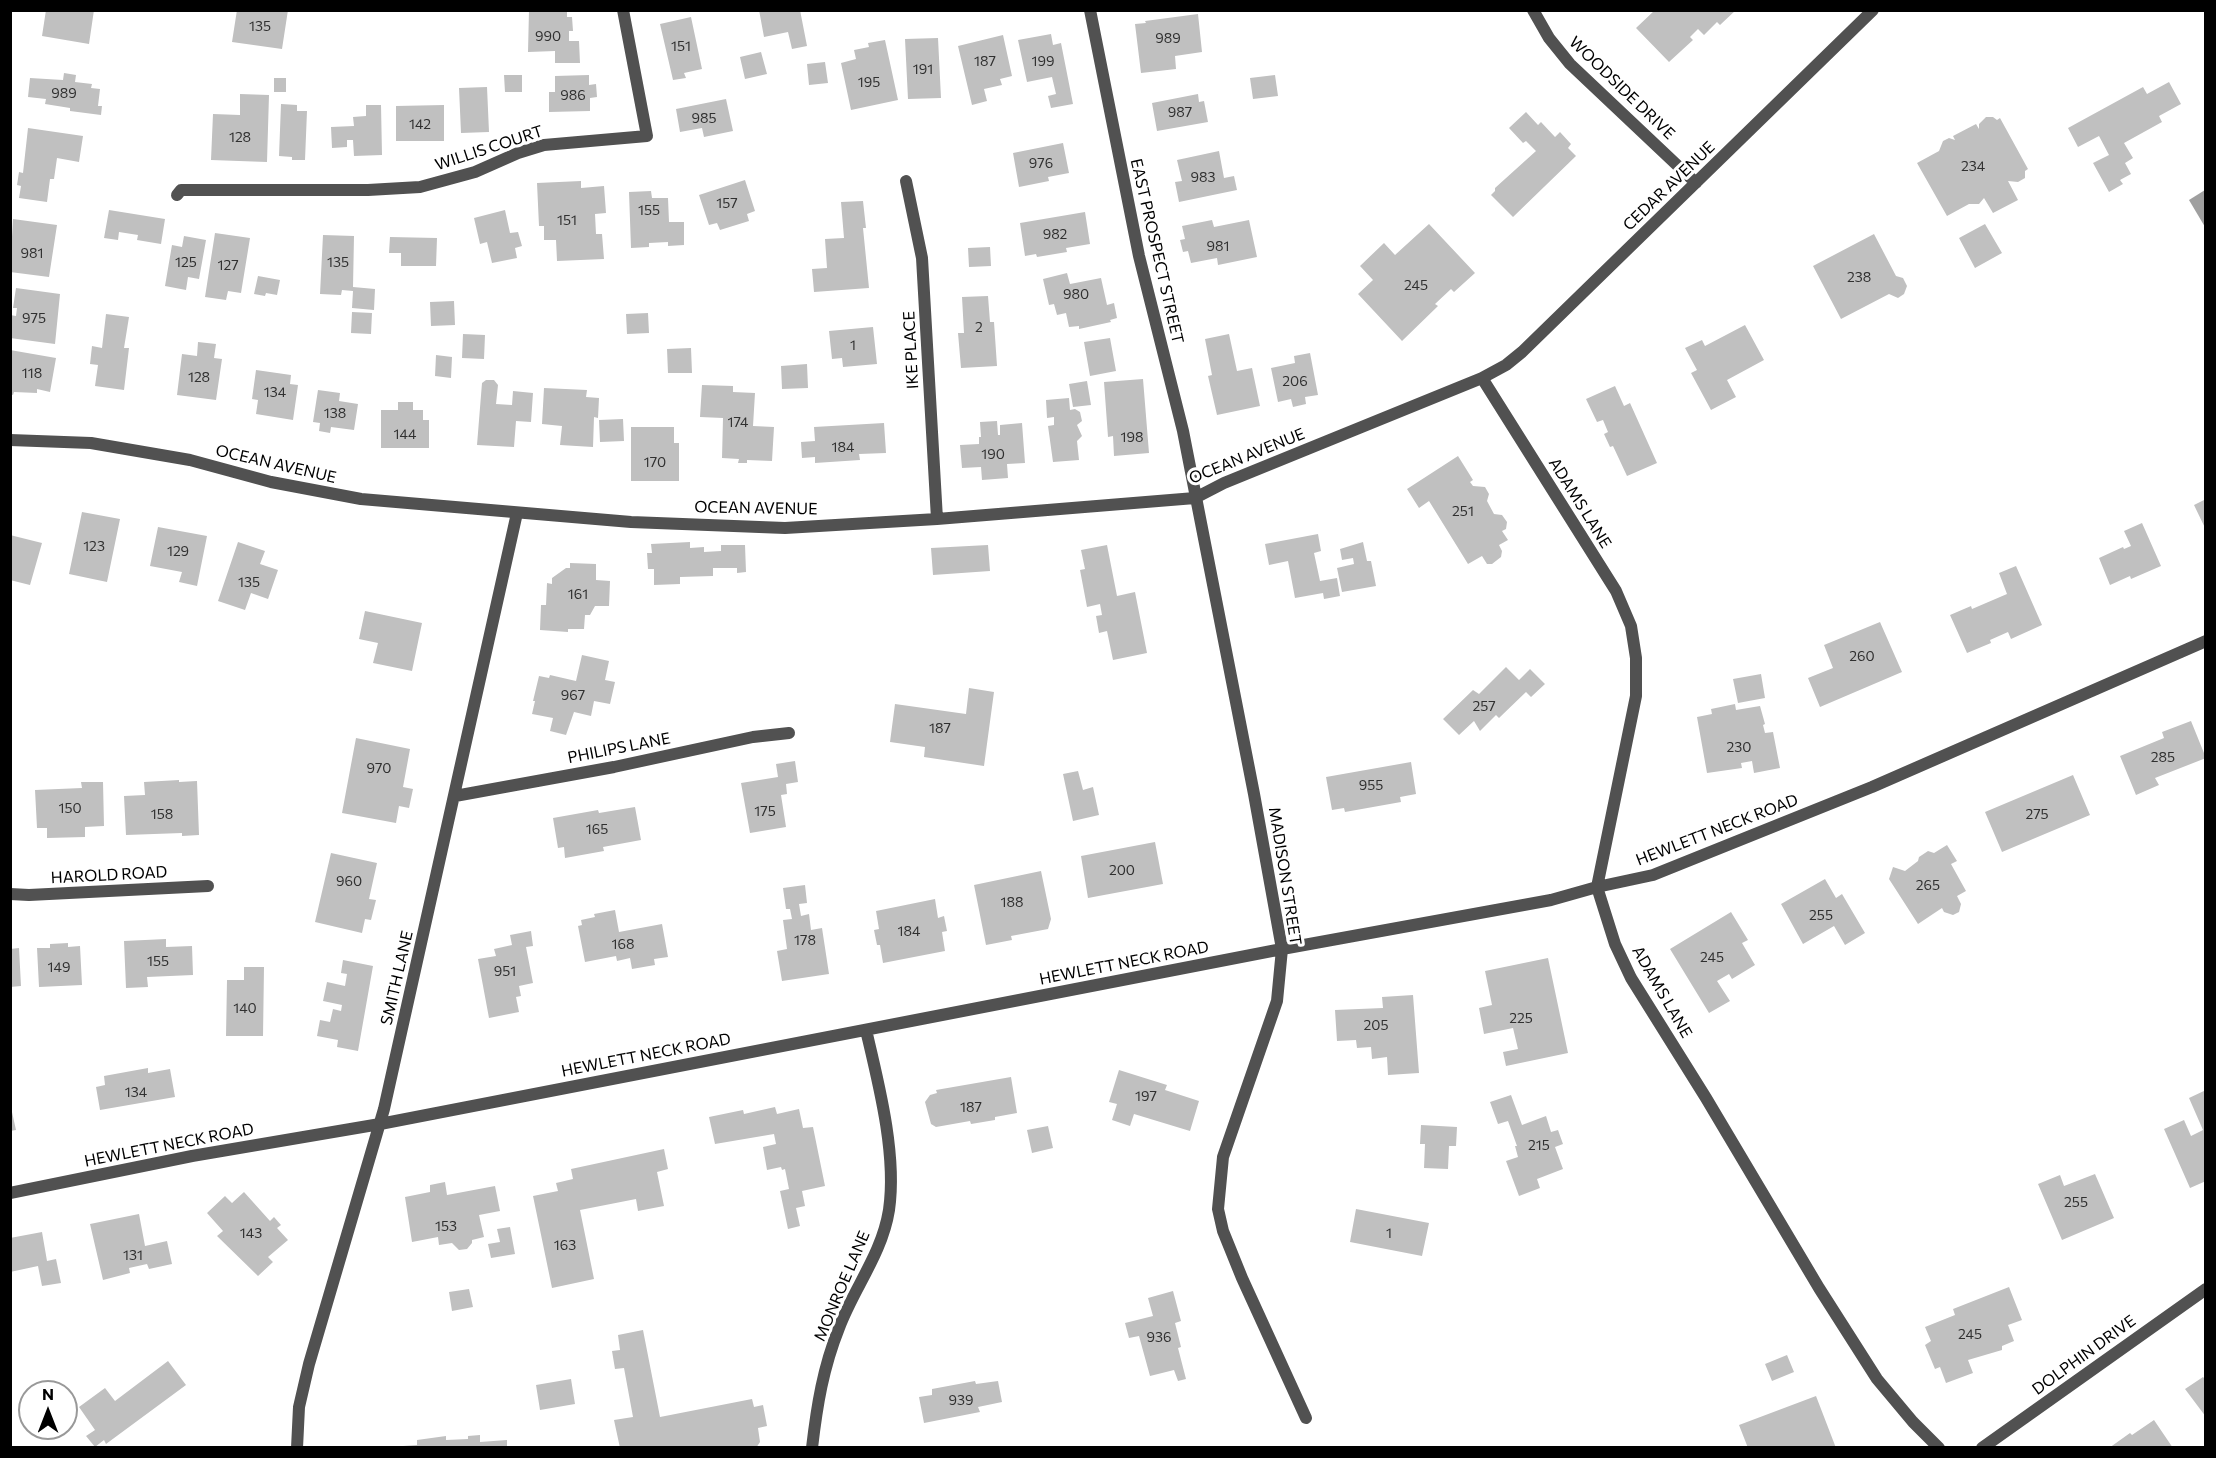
<!DOCTYPE html>
<style>
body{margin:0}
#map{position:relative;width:2216px;height:1458px;overflow:hidden;background:#fff;font-family:Commissioner,sans-serif}
canvas{display:block}
.frame{position:absolute;inset:0;border:12px solid #000;pointer-events:none}
.north{position:absolute;left:18px;top:1380px;width:60px;height:60px;box-sizing:border-box;background:#fff;border:2px solid #999;border-radius:50%;rotate:0deg;font-size:16px;font-weight:700;line-height:24px;text-align:center;color:#000}
.north::after{content:'';display:block;margin:auto;width:21px;height:27px;background:#000;clip-path:polygon(50% 0,100% 100%,50% 72%,0 100%)}
</style>
<div id="map">
<canvas width="2216" height="1458"></canvas>
<div class="frame"></div>
<div class="north">N</div>
</div>
<script>
const ctx = document.querySelector('canvas').getContext('2d');
ctx.lineJoin = 'round';
function fillPath(path, color) {
  ctx.fillStyle = color;
  ctx.fill(path, 'evenodd');
}
function trace(path, color, width, dash) {
  ctx.strokeStyle = color;
  ctx.lineWidth = width;
  ctx.lineCap = dash ? 'butt' : 'round';
  ctx.setLineDash(dash || []);
  ctx.stroke(path);
}
function drawText(font, color, halo, rows, align = 'center') {
  ctx.font = font + ' Commissioner,sans-serif';
  ctx.lineWidth = 6;
  ctx.setLineDash([]);
  ctx.textBaseline = 'middle';
  ctx.strokeStyle = halo;
  ctx.fillStyle = color;
  for (const [text, x, y, turn = 0] of rows) {
    ctx.save();
    ctx.translate(x, y);
    ctx.rotate((+turn || 0) * Math.PI / 180);
    ctx.textAlign = isNaN(turn) ? turn : align;
    if (halo) ctx.strokeText(text, 0, 0);
    ctx.fillText(text, 0, 0);
    ctx.restore();
  }
}
const water = new Path2D(`
 M2205 190V227L2189 200Z`);
const building = new Path2D(`
 M46 10H94L89 44 42 36Z
 M237 10H288L282 49 232 42Z
 M529 10H567V17H572L573 31H569V41H579L580 63H555V51L528 52Z
 M759 10H800L807 46 792 49 788 32 764 37Z
 M1655 10H1736L1720 25 1717 22 1704 35 1698 29 1690 37 1693 40 1669 62 1636 28Z
 M1198 14 1202 52 1175 56 1176 69 1141 73 1135 24 1146 23 1145 21Z
 M691 17 702 69 684 73 686 78 673 80 660 24Z
 M1051 34 1053 45 1061 43 1073 104 1051 108 1048 96 1056 94 1052 77 1027 82 1018 40Z
 M1003 35 1012 76 1000 79 1002 85 984 89 987 101 972 105 958 46Z
 M938 38 941 98 908 99 905 39Z
 M885 40 898 100 851 110 841 63 856 59 854 50 869 47 868 43Z
 M761 52 767 74 745 79 740 57Z
 M825 62 828 83 809 85 807 64Z
 M64 73 76 75 75 82 92 84 91 88 100 89 98 106H102L101 115 70 111V108L45 104 46 99 28 97 30 78 63 80Z
 M504 75H522V92H505Z
 M589 75V85L596 84 597 97 590 98V111L549 112V92H555V76Z
 M1275 75 1278 96 1253 99 1250 78Z
 M274 78H286V92H274Z
 M2169 82 2181 104 2159 116 2162 122 2124 143 2133 158 2125 163 2131 174 2120 180 2123 184 2109 192 2093 163 2109 155 2099 136 2078 147 2068 128 2143 87 2147 94Z
 M487 87 489 132 461 133 459 88Z
 M240 94 269 95 267 162 211 160 213 114 240 115Z
 M1198 94 1199 102 1204 101 1208 122 1157 131 1152 103Z
 M726 99 733 131 704 137 702 128 680 132 676 109Z
 M281 104 297 105V111H307L305 160H292V157L279 156Z
 M366 105H381L382 155 354 156 353 140H347V147L332 148 331 127 354 126 353 117 366 116Z
 M444 105V141H396V106Z
 M1526 112 1538 125 1541 122 1555 137 1560 132 1571 144 1568 148 1576 156 1513 217 1491 195 1495 191V188L1536 151 1526 141 1523 143 1509 128Z
 M1986 117H1993L1997 120 2000 118 2028 169 2025 171V178L2018 182 2008 181 2018 200 1993 213 1984 198 1979 204H1969L1947 216 1917 163 1939 151 1943 141 1949 138 1955 140 1953 136 1976 124 1979 129V124Z
 M28 128 83 136 79 162 57 158 54 179H50L47 202 19 198 21 186 17 185 19 172 23 173Z
 M1063 143 1069 173 1048 177 1049 181 1019 187 1013 153Z
 M1219 151 1224 178 1234 176 1237 190 1179 202 1175 182 1182 181 1177 160Z
 M745 180 755 211 747 214 749 221 720 230 717 223 709 225 699 195Z
 M581 181V188L604 186 606 213 595 214 596 234H602L604 259 557 261 556 240H544V226H539L537 183Z
 M651 191 652 198H668L669 222H684V245L668 246V242L649 243V247L631 248 629 192Z
 M863 201 866 228H863L869 288 814 292 812 269 827 268 825 239 844 238 841 202Z
 M109 210 165 219 161 244 137 240 138 235 119 232 118 240 104 238Z
 M505 210 510 233 518 232 522 246 515 248 517 258 492 263 487 242 480 244 474 218Z
 M1085 212 1090 244 1066 248 1067 252 1037 257 1036 254 1025 256 1020 223Z
 M13 219 57 225 49 277 10 272Z
 M1212 220 1214 227 1249 220 1257 257 1218 265 1217 258 1191 263 1188 251 1183 252 1180 240 1185 239 1182 226Z
 M1429 224 1475 273 1454 292 1451 289 1435 304 1438 306 1402 341 1358 294 1373 280 1360 266 1384 243 1395 255Z
 M1985 224 2002 253 1975 268 1959 238Z
 M215 233 250 238 241 293 228 291 226 300 205 297Z
 M1874 234 1896 276 1903 278 1907 286 1904 294 1898 298 1889 294 1841 319 1813 266Z
 M323 235 354 236 353 287 375 289 374 310 352 308 353 291 342 290 341 295 320 294Z
 M184 236 206 240 199 279 188 277 186 290 165 286 172 245 182 247Z
 M390 237 437 238 436 266H401V253H389Z
 M990 247 991 266 969 267 968 248Z
 M1067 273 1070 284 1101 278 1107 305 1114 303 1117 318 1110 320 1111 322 1079 329V326L1069 327 1066 313 1057 315 1054 304 1049 305 1043 279Z
 M258 276 280 280 277 295 266 293 265 296 254 294Z
 M16 288 60 294 55 344 10 338V315L16 316 17 308H13Z
 M988 296 990 322H994L997 366 961 368 958 333H964L962 297Z
 M454 301 455 325 431 326 430 302Z
 M352 312 372 313 371 334 351 333Z
 M648 313 649 333 627 334 626 314Z
 M106 314 129 317 124 348H129L124 390 95 386 98 365 90 364 92 346 102 348Z
 M1745 325 1764 360 1727 380 1736 397 1711 410 1691 373 1697 370 1685 348 1702 340 1705 346Z
 M873 327 877 364 843 367 842 358 832 359 829 331Z
 M463 334 485 335 484 359 462 358Z
 M1229 334 1237 371 1252 368 1260 406 1217 415 1208 376 1212 375 1205 339Z
 M1110 338 1116 371 1090 376 1084 342Z
 M198 342 216 344 214 358 222 359 216 400 177 395 182 354 197 356Z
 M691 348 692 373H668L667 349Z
 M10 350 56 358 50 392 37 389V393L14 392 13 395 10 394Z
 M1310 353 1318 395 1305 397 1306 404 1293 407 1291 399 1278 402 1271 368 1295 363 1294 356Z
 M436 355 452 357 451 378 435 376Z
 M807 364 808 388 782 389 781 366Z
 M256 370 291 375 290 384 298 385 293 420 256 414 258 400 252 399Z
 M1143 379 1149 453 1114 456 1113 436 1108 437 1104 382Z
 M486 380H494L498 385 496 404 512 405 513 391 533 393 531 422 516 421 514 447 477 445 482 383Z
 M1087 381 1091 405 1073 407 1069 384Z
 M702 385 733 386V392L755 393 753 426 774 427 772 461 747 460V463H738L739 459 722 458 723 418 700 417Z
 M1615 386 1624 406 1630 403 1657 463 1627 476 1613 446 1610 447 1604 434 1608 432 1603 420 1597 422 1586 399Z
 M544 388 587 390 586 397 599 398 598 418 594 417 593 447 560 445 562 426 542 424Z
 M318 390 340 393 339 401 358 404 354 430 331 427 330 433 319 431 320 423 313 422Z
 M1069 398 1070 410 1075 409 1080 412 1082 421 1077 425 1082 436 1077 441 1079 460 1053 462 1048 426 1054 425V417L1047 418 1046 400Z
 M398 402H413V410H423V420H429V448H381V410H398Z
 M623 419 624 441 600 442 599 420Z
 M997 421 998 435H1000V425L1022 423 1025 463 1007 464 1008 478 982 480 981 467 962 468 960 445 979 444V437H981L980 422Z
 M884 423 886 453 859 454 860 460 815 463V457L802 458 801 442 815 441 814 427Z
 M631 427H674V443H679V481H631Z
 M1458 456 1473 480 1470 482 1473 486 1485 487 1489 494 1487 501 1494 514 1502 515 1507 522 1506 529 1502 531 1508 540 1499 545 1502 551 1501 557 1492 564H1487L1482 556 1468 564 1429 501 1419 508 1407 489Z
 M2206 499V530L2194 505Z
 M82 512 120 519 107 582 69 574Z
 M2142 523 2161 566 2131 579 2130 576 2110 585 2099 558 2123 547 2124 549 2131 546 2124 531Z
 M158 527 207 536 197 586 179 582 182 572 150 566Z
 M1318 534 1321 551 1314 553 1320 581 1337 578 1340 596 1324 599 1323 593 1295 598 1288 561 1269 565 1265 544Z
 M10 535 42 543 30 585 10 580Z
 M238 542 265 551 260 564 278 570 268 599 251 593 245 610 218 601Z
 M690 542V548L704 547V552L721 551V545H745L746 572 737 573V568H713V576L680 577V584L654 585V569H648L647 553H652L651 544Z
 M1363 542 1367 561H1371L1376 586 1342 592 1337 568 1354 564 1353 558 1342 560 1340 549Z
 M988 545 990 571 933 575 931 548Z
 M1107 545 1117 596 1135 592 1147 653 1113 660 1107 631 1099 633 1096 616 1102 615 1100 604 1087 607 1080 570 1085 569 1081 550Z
 M570 563 596 564V580L610 581 609 606H595L590 615H585L584 629H568V632L540 630 541 605H546L547 583 552 584V578L566 568H570Z
 M2016 566 2042 625 2011 639 2008 632 1990 640 1991 643 1967 653 1950 615 1971 606 1972 609 2007 594 1999 573Z
 M365 611 422 623 412 671 373 663 378 643 359 639Z
 M1880 622 1902 672 1820 707 1808 678 1833 668 1824 645Z
 M582 655 609 661 605 680 615 682 610 704 594 701 591 716 574 712 566 735 550 731 553 718 532 714 535 701H533L539 676 549 678 550 675 576 681Z
 M1506 667 1519 680 1530 669 1545 684 1531 697 1526 692 1499 718 1496 715 1480 731 1474 721 1459 735 1443 719 1473 690 1479 694Z
 M1761 674 1765 698 1738 703 1733 679Z
 M969 688 994 692 984 766 924 757 925 747 890 742 895 704 966 714Z
 M1735 704 1736 710 1760 706 1765 724 1763 725 1765 733 1773 732 1780 768 1754 773 1752 761 1741 763 1742 768 1707 773 1697 717 1712 714 1711 709Z
 M2191 721 2206 758 2155 778 2159 785 2136 795 2120 756 2164 738 2162 732Z
 M356 738 410 749 403 787 413 789 409 808 399 806 396 823 342 813Z
 M795 761 798 782 786 784 787 794 781 795 786 827 750 833 741 783 778 777 776 764Z
 M1411 762 1416 794 1400 797 1401 802 1345 812 1344 808 1332 810 1326 777Z
 M1078 771 1083 790 1093 787 1099 815 1073 821 1063 774Z
 M2073 775 2090 815 2002 852 1985 812Z
 M179 780V782L197 781 199 835 182 836V833L126 835 124 796 145 795 144 782Z
 M81 782H103L104 826 85 827V837L47 838V828H37L35 790 82 788Z
 M635 807 641 840 603 847 604 851 565 858 564 847 558 848 553 818 598 810 599 813Z
 M1155 842 1163 884 1088 898 1081 856Z
 M1947 845 1957 861 1951 864 1966 891 1957 896 1961 904 1959 912 1953 915 1944 912 1942 908 1918 924 1889 879 1893 867 1905 871 1918 861 1919 857 1928 851 1934 853Z
 M331 853 377 863 369 899 376 900 371 920 365 919 362 933 315 922Z
 M1041 871 1051 919 1048 929 1011 936 1012 940 986 945 974 885Z
 M1825 879 1836 898 1842 894 1865 933 1845 945 1834 926 1803 944 1781 904Z
 M805 885 807 903 799 904 801 916 809 914 811 930 822 928 829 974 782 981 777 951 787 949 783 920 792 919 790 909H786L783 888Z
 M935 899 938 918 944 916 947 931 942 932 945 951 883 963 880 945H877L874 930 879 929 876 911Z
 M615 910 619 932 662 924 668 957 654 959 655 965 632 969 630 958 617 961 616 956 585 962 578 926 582 925 581 920 595 917 594 914Z
 M1731 912 1748 940 1742 943 1755 965 1732 979 1729 974 1717 981 1730 1001 1709 1013 1670 949Z
 M531 931 533 946 526 947 533 983 519 986 521 996 516 997 519 1012 489 1018 478 959 496 956 494 949 512 945 510 935Z
 M166 939V947L192 946 193 975 147 977 148 987 126 988 124 941Z
 M68 943V947L80 946 82 985 39 987 37 948H50V944Z
 M19 948 21 986 10 987V949Z
 M1548 958 1568 1053 1506 1066 1503 1052 1518 1049 1513 1028 1484 1034 1479 1008 1492 1005 1485 971Z
 M343 960 373 966 358 1051 337 1047 338 1040 317 1036 320 1020 330 1022 333 1009 341 1011 342 1005 323 1001 327 982 345 986 347 974 341 973Z
 M244 967H264L263 1036H226L227 980H244Z
 M1413 995 1419 1073 1388 1075 1387 1057 1372 1059 1371 1047 1357 1048 1356 1040 1337 1041 1335 1010 1383 1008 1382 997Z
 M148 1068V1073L170 1069 175 1097 100 1110 96 1087 105 1085 104 1076Z
 M1119 1070 1167 1085 1165 1090 1199 1101 1190 1131 1134 1114 1130 1126 1112 1120 1117 1104 1109 1102Z
 M1011 1077 1017 1113 995 1117V1120L971 1124 970 1121 936 1127 931 1124 925 1102 930 1095 937 1093 936 1090Z
 M2206 1090V1181L2190 1188 2164 1129 2184 1120 2191 1136 2203 1130 2189 1098Z
 M1511 1095 1522 1125 1546 1116 1551 1132 1558 1130 1563 1144 1555 1147 1563 1169 1537 1179 1540 1188 1519 1196 1506 1161 1518 1157 1515 1146H1517L1508 1121 1498 1124 1490 1102Z
 M10 1103 16 1130 10 1131Z
 M775 1107 777 1114 799 1109 803 1128 813 1127 825 1186 802 1191 805 1206 796 1208 800 1226 788 1229 780 1191 789 1189 785 1169 782 1170 781 1167 767 1170 763 1147 776 1144 774 1134 715 1144 709 1117 743 1110 744 1114Z
 M1421 1125 1457 1127 1456 1146H1449L1448 1169 1424 1168 1425 1144H1420Z
 M1048 1126 1053 1148 1032 1153 1027 1130Z
 M664 1149 668 1169 657 1172 664 1206 638 1211 636 1199 580 1210 594 1279 552 1288 533 1196 558 1191 556 1183 573 1179 571 1169Z
 M2095 1174 2114 1218 2062 1240 2038 1184 2060 1175 2064 1186Z
 M445 1182 447 1195 495 1186 500 1211 479 1215 484 1237 472 1240V1243L467 1249 459 1250 452 1243 439 1245 438 1237 412 1242 405 1197 430 1192V1185Z
 M244 1192 270 1221 274 1217 281 1225 277 1228 288 1240 268 1257 273 1262 258 1276 217 1236 223 1231 207 1213 225 1196 232 1203Z
 M1356 1209 1429 1223 1422 1256 1350 1242Z
 M139 1214 145 1246 167 1241 172 1264 149 1269 147 1264 129 1268 130 1273 103 1280 90 1224Z
 M510 1227 515 1254 491 1258 488 1244 500 1242 497 1229Z
 M42 1232 47 1261 56 1259 61 1283 42 1286 38 1266 10 1272V1238Z
 M2009 1287 2022 1320 2008 1325 2014 1341 2002 1346V1350L1968 1360 1973 1373 1946 1383 1940 1367 1935 1369 1925 1345 1931 1341 1925 1327 1955 1315 1953 1309Z
 M469 1289 473 1307 452 1311 449 1292Z
 M1173 1291 1181 1321 1175 1323 1181 1347 1178 1348 1186 1379 1178 1381 1174 1370 1150 1376 1139 1336 1129 1338 1125 1323 1153 1316 1148 1298Z
 M643 1330 660 1417 752 1399 754 1407 763 1405 767 1426 758 1428 760 1442 756 1448H620L614 1420 633 1417 624 1368 615 1369 612 1351 620 1350 618 1335Z
 M1787 1355 1794 1372 1772 1381 1765 1364Z
 M168 1361 186 1385 106 1444 104 1440 95 1447 86 1436 95 1430 79 1407 105 1388 115 1401Z
 M2203 1377 2206 1380V1417L2185 1389Z
 M571 1379 575 1404 540 1410 536 1385Z
 M975 1381 976 1384 998 1381 1002 1402 978 1407 980 1412 924 1423 919 1397 932 1395V1389Z
 M1816 1396 1836 1448H1748L1739 1425Z
 M2154 1420 2173 1448H2109L2130 1433 2132 1435Z
 M480 1435V1442L507 1440V1448H403V1446L417 1445V1440L446 1436V1440L468 1439V1436Z`);
const minor = new Path2D(`
 M1090 10 1139 256 1183 431 1254 794 1282 949 1277 1001 1223 1157 1218 1209 1223 1231 1242 1278 1306 1418
 M1533 10 1549 38 1570 64 1696 183
 M906 181 922 258 937 519
 M177 195 181 190H368L420 187 475 172 518 153 544 145 647 136 623 10
 M1482 378 1616 591 1631 626 1636 658V696L1597 887 1615 944 1631 978 1706 1098 1819 1288 1877 1379 1913 1422 1939 1448
 M10 440 91 443 190 460 271 482 361 499 631 522 785 528 937 519 1195 498 1224 483 1482 378 1506 365 1522 352 1873 10
 M455 796 614 767 753 737 789 733
 M10 894 29 895 208 886
 M10 1193 192 1156 380 1124 1282 949 1551 900 1597 887 1653 875 1872 787 2206 641
 M297 1448 299 1407 309 1364 384 1109 517 513
 M812 1448C817 1405 823 1368 839 1328 854 1288 882 1254 889 1210 897 1155 879 1085 866 1030
 M1982 1448 2206 1289`);
const numberNames = [
 ["135",260,26],
 ["990",548,36],
 ["989",1168,38],
 ["151",681,46],
 ["187",985,61],
 ["199",1043,61],
 ["191",923,69],
 ["195",869,82],
 ["989",64,93],
 ["986",573,95],
 ["987",1180,112],
 ["985",704,118],
 ["142",420,124],
 ["128",240,137],
 ["976",1041,163],
 ["234",1973,166],
 ["983",1203,177],
 ["157",727,203],
 ["155",649,210],
 ["151",567,220],
 ["982",1055,234],
 ["981",1218,246],
 ["981",32,253],
 ["125",186,262],
 ["135",338,262],
 ["127",228,265],
 ["238",1859,277],
 ["245",1416,285],
 ["980",1076,294],
 ["975",34,318],
 ["2",979,327],
 ["1",853,345],
 ["118",32,373],
 ["128",199,377],
 ["206",1295,381],
 ["134",275,392],
 ["138",335,413],
 ["174",738,422],
 ["144",405,434],
 ["198",1132,437],
 ["184",843,447],
 ["190",993,454],
 ["170",655,462],
 ["251",1463,511],
 ["123",94,546],
 ["129",178,551],
 ["135",249,582],
 ["161",578,594],
 ["260",1862,656],
 ["967",573,695],
 ["257",1484,706],
 ["187",940,728],
 ["230",1739,747],
 ["285",2163,757],
 ["970",379,768],
 ["955",1371,785],
 ["150",70,808],
 ["175",765,811],
 ["158",162,814],
 ["275",2037,814],
 ["165",597,829],
 ["200",1122,870],
 ["960",349,881],
 ["265",1928,885],
 ["188",1012,902],
 ["255",1821,915],
 ["184",909,931],
 ["178",805,940],
 ["168",623,944],
 ["245",1712,957],
 ["155",158,961],
 ["149",59,967],
 ["951",505,971],
 ["140",245,1008],
 ["225",1521,1018],
 ["205",1376,1025],
 ["134",136,1092],
 ["197",1146,1096],
 ["187",971,1107],
 ["215",1539,1145],
 ["255",2076,1202],
 ["153",446,1226],
 ["143",251,1233],
 ["1",1389,1233],
 ["163",565,1245],
 ["131",133,1255],
 ["245",1970,1334],
 ["936",1159,1337],
 ["939",961,1400]
];
const streetNames = [
 ["WOODSIDE DRIVE",1622,88,44],
 ["WILLIS COURT",489,148,-18],
 ["CEDAR AVENUE",1669,186,-44],
 ["EAST PROSPECT STREET",1157,251,77],
 ["IKE PLACE",911,350,-93],
 ["OCEAN AVENUE",1247,456,-22],
 ["OCEAN AVENUE",276,464,13],
 ["ADAMS LANE",1580,503,58],
 ["OCEAN AVENUE",756,508,1],
 ["PHILIPS LANE",619,748,-11],
 ["HEWLETT NECK ROAD",1717,830,-21],
 ["HAROLD ROAD",109,875,-3],
 ["MADISON STREET",1285,876,81],
 ["HEWLETT NECK ROAD",1124,963,-11],
 ["SMITH LANE",397,978,-77],
 ["ADAMS LANE",1662,992,60],
 ["HEWLETT NECK ROAD",646,1055,-11],
 ["HEWLETT NECK ROAD",169,1145,-11],
 ["MONROE LANE",842,1286,-67],
 ["DOLPHIN DRIVE",2084,1355,-36]
];
fillPath(water, '#9f9f9f');
fillPath(building, '#c0c0c0');
trace(minor, '#515151', 12);
drawText('14px', '#303030', null, numberNames);
drawText('16px', '#000', '#fff', streetNames);
</script>
